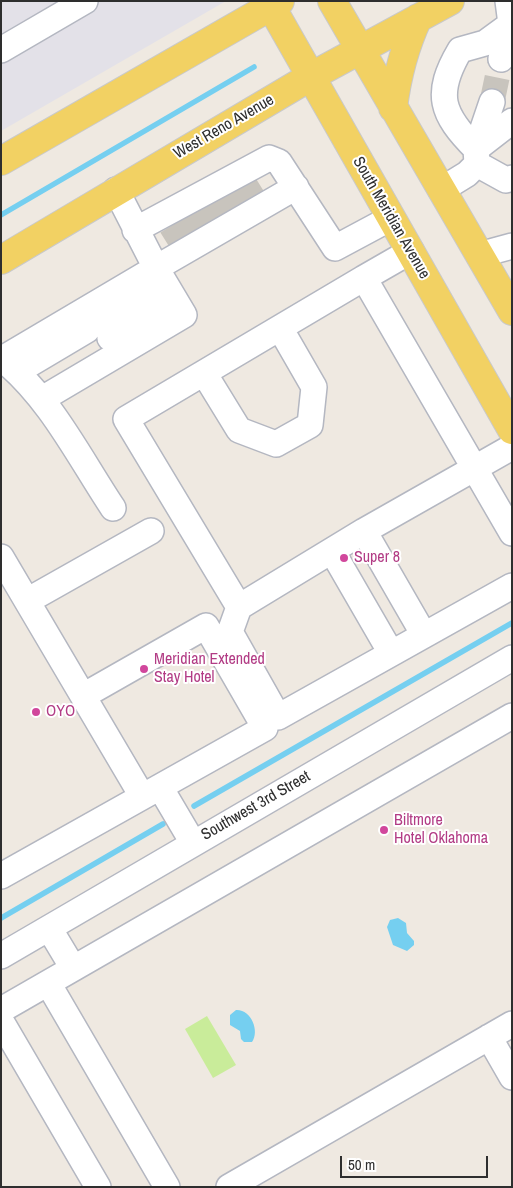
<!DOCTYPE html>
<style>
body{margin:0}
#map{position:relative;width:513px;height:1188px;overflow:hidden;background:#efe9e1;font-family:"Archivo Narrow",sans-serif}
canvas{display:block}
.frame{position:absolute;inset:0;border:2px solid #2e2e2e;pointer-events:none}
.scale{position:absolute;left:340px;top:1156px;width:148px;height:22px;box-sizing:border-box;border:2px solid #2e2e2e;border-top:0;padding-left:6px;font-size:15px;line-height:18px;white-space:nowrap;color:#2e2e2e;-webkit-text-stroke:4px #fff;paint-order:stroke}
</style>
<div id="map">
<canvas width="513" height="1188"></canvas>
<div class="frame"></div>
<div class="scale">50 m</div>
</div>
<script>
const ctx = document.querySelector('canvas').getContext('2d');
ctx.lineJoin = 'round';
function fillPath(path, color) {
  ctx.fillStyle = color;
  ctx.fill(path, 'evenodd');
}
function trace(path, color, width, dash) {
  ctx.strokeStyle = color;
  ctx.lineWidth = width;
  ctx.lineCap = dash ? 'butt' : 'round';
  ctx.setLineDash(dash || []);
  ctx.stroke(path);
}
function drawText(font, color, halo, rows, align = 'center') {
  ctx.font = font + ' "Archivo Narrow",sans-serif';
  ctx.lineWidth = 4;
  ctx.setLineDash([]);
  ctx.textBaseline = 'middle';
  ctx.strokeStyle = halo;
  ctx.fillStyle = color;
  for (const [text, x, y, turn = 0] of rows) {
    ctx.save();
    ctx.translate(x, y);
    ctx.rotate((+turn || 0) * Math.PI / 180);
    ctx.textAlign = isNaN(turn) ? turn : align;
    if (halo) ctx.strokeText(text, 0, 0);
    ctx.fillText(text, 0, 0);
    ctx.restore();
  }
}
const industrial = new Path2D(`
 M1 1H226L1 131Z`);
const pitch = new Path2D(`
 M207 1016 236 1065 213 1078 185 1029Z`);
const water = new Path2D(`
 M398 918 406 923 407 933 414 941V945L407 951 393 945 387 927 390 920Z
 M236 1010C251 1009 260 1031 252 1042H244L241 1039 240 1031 230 1025V1015Z`);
const stream = new Path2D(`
 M1 215 254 67
 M194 806 512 623
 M1 918 163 824`);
const minorTunnel = new Path2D(`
 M492 102 501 59
 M244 183 254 199
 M227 193 237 209
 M208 204 219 219
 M189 215 198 231
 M171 226 181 242`);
const minor = new Path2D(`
 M1 50 85 1
 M501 59 509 44 512 24
 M476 149 492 102
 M476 149 512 121
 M477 164 506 180 512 178
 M441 190 467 174 477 164 476 149C441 114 434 94 460 50L485 43 511 24 508 1
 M135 230 269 158 279 162 335 248 391 218
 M411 251 364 278 512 533
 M479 255 512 246
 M364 278 126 419 239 607 364 531 512 447
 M102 322 158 289
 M110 338 174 299
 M1 358C50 397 79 457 113 508
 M2 359 156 268 116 190
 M18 371 87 330
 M204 373 239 430 276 444 310 425 314 387 280 328
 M42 399 184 315 156 268 296 187
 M364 531 424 635
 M332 551 391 653
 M1 557 142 796
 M27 601 151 531
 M239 607 230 632 278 717 512 586
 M160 787 193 843
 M1 876 265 728 206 626 83 696
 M49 928 73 968
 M1 956 512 658
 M48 983 167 1187
 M1 1010 512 716
 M1 1021 98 1187
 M489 1037 512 1077
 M229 1187 512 1024`);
const major = new Path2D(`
 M268 1 512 430
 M332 1 512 311
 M393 108C397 76 404 48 418 18
 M1 161 280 1
 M1 260 310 77 450 1`);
const markers = [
 [344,558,5,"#d1479c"],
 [144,669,5,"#d1479c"],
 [36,712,5,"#d1479c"],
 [384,830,5,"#d1479c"]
];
const streetNames = [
 ["West Reno Avenue",224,127,-30],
 ["South Meridian Avenue",391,218,60],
 ["Southwest 3rd Street",256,806,-30]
];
const hotelNames = [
 ["Super 8",354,558],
 ["Meridian Extended",154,660],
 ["Stay Hotel",154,678],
 ["OYO",46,712],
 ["Biltmore",394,821],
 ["Hotel Oklahoma",394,839]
];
fillPath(industrial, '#e3e1e8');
fillPath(pitch, '#c9ec9a');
fillPath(water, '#75cff0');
trace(stream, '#75cff0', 5.5);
trace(minorTunnel, '#c8c4bd', 25, [25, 12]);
trace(minor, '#b4b7c1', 28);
trace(major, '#c9c9c9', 30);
trace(minor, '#fff', 25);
trace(major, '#f2d163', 28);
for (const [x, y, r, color] of markers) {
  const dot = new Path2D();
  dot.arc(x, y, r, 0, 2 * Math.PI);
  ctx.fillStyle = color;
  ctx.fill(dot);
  trace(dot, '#fff', 2);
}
drawText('16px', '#2e2e2e', '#fff', streetNames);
drawText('16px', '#b23c85', '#fff', hotelNames, 'left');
</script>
